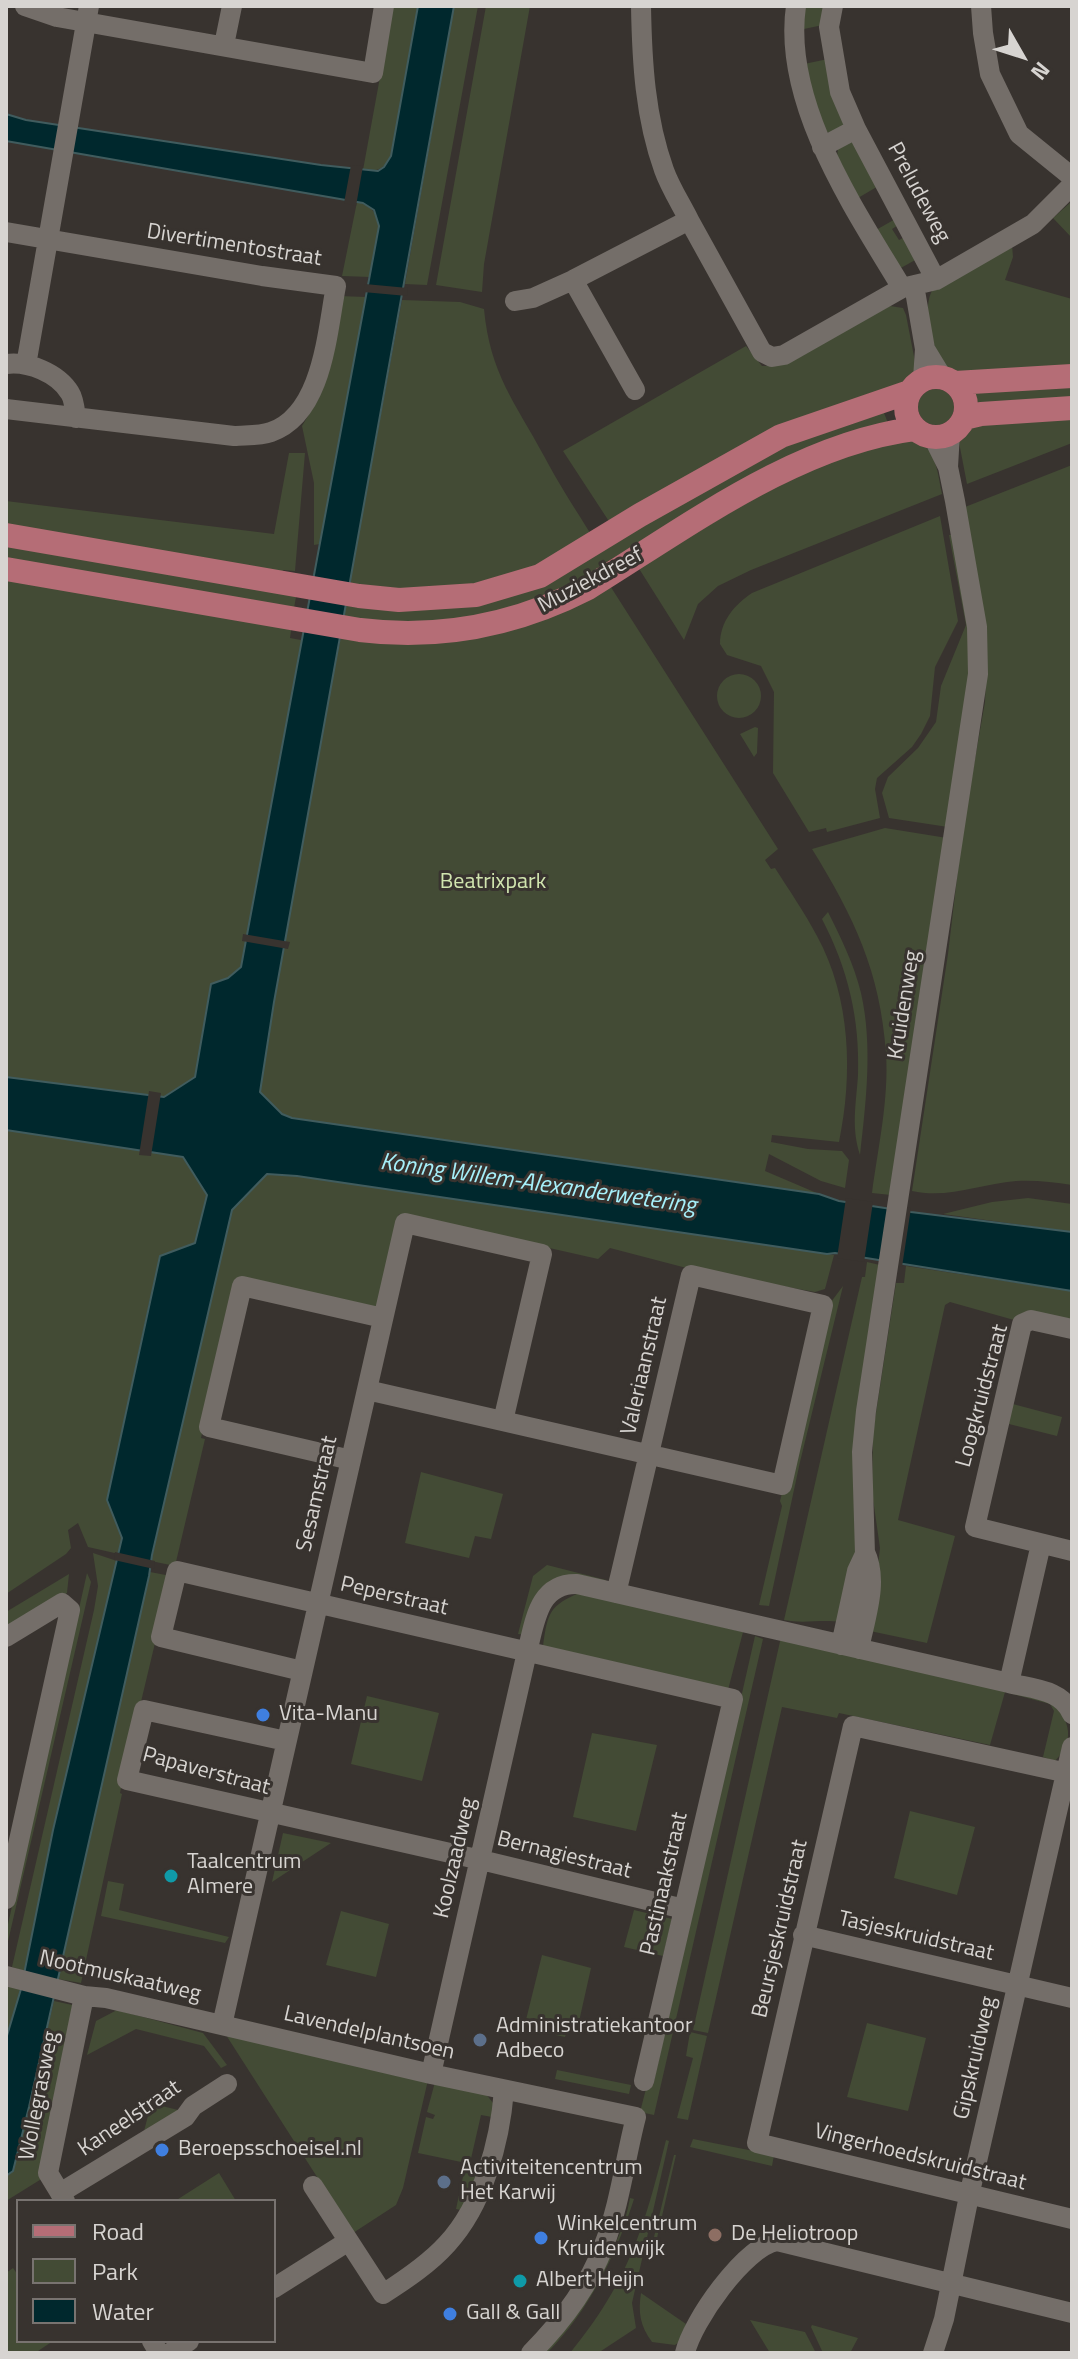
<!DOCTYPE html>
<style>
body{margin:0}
#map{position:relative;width:1078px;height:2359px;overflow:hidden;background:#38332f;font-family:"Titillium Web",sans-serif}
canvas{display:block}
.frame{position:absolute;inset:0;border:8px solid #d7d4d1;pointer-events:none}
.legend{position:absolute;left:16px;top:2199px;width:260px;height:144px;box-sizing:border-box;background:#38332f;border:2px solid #787370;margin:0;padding:10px 14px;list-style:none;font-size:24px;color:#d7d4d1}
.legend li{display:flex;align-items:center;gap:16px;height:40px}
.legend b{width:40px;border:2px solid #787370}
.north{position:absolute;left:982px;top:16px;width:80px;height:80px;-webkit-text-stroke:6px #38332f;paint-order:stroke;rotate:129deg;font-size:22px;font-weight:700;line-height:32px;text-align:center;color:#d7d4d1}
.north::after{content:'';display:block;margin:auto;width:28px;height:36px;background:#d7d4d1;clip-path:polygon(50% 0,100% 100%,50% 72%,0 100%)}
</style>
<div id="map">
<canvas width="1078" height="2359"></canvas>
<div class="frame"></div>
<ul class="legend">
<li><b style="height:10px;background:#b56d76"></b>Road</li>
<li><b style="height:22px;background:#434b35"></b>Park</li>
<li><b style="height:22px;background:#00282d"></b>Water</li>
</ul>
<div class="north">N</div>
</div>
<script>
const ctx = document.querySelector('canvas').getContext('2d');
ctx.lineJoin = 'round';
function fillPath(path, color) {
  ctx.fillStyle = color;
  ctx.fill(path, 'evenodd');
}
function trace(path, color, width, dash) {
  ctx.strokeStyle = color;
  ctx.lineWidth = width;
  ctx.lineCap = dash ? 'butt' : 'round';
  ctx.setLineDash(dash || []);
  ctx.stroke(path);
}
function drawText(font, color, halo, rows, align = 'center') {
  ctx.font = font + ' "Titillium Web",sans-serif';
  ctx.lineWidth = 6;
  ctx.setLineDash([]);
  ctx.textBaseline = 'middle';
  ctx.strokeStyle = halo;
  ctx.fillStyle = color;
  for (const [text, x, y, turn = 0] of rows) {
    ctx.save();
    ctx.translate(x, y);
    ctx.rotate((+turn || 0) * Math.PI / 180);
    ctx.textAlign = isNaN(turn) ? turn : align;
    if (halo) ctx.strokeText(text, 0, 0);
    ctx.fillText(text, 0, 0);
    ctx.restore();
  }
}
const green = new Path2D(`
 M393 6H418L391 156C385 169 377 172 363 170Z
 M454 6H478L427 285 405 284Z
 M486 6H530L484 264 482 292 436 285Z
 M802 6H826L823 25 799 30Z
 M828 59 844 124 831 134 823 130 804 64Z
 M846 142H854L880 185 858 198 837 158 838 148Z
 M357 202C392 209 375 253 370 277L342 276Z
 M1071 202H1072V238L1053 218Z
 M897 218 900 224 892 229 899 240 907 236 917 259 899 269 876 230Z
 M1012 245 1013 257 1005 280 1072 299V367L959 376C953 373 946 370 943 365 932 346 921 308 933 289Z
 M338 296 366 297 320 544 314 545V483L302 426 320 396Z
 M402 300 460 302 484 309C490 374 515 402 544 456 558 483 576 510 592 536L560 559 445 593 349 586Z
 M890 306 903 308 906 315 917 372 909 384 614 529 563 451 746 346 762 366H774Z
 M1072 385V401L976 409 973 387Z
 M918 407a18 18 0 1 1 36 0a18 18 0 1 1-36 0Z
 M882 408 888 423 570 592 491 621H343L347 599 485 597 734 467Z
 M1072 415V443L967 484 958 437 970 425Z
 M910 437C936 446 937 469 942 494L751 570 718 586 698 604 684 640 638 567 821 459Z
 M289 453H305L295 571 283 570 280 579 6 530V501L274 534Z
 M1072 465V1185C1053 1182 1035 1180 1016 1181 980 1184 948 1199 912 1191L948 954 963 827 985 702 987 655 965 507Z
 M940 516 958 621 935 667 930 716 921 734 912 747 877 778 875 789 880 818 827 832 826 828 809 832 773 773 774 692 761 666 727 655 720 644C720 622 734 605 752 593Z
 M949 535H954L974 650 948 827 889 818 882 793 888 777 918 748 936 722 941 686 966 625Z
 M6 541 297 591 293 614 6 563Z
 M6 575 292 624 290 638 339 647 342 630 440 636 607 581 778 849 765 860 771 869 775 868C789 890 805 913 817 936 851 998 853 1075 839 1142L772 1135 771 1142 808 1149 842 1151 849 1160 845 1188 821 1181 769 1154 765 1171 819 1194 292 1118 282 1114 271 1104 166 1154 185 1158 207 1194 195 1243 150 1299 107 1500 122 1538 119 1554 88 1547 78 1523 68 1530 71 1548 66 1554 6 1594Z
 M717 696a22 22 0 1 1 44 0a22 22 0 1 1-44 0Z
 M755 727 758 728 757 753 754 757 740 734Z
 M885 828 947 838 891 1195 872 1193C878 1148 889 1099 886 1053 880 971 854 917 812 849Z
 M828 912C841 938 854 964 861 993 873 1046 866 1102 860 1155 851 1127 856 1105 858 1075 860 1019 848 969 822 919Z
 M267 1173 297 1176 834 1255 825 1289 815 1292 698 1271 610 1248 598 1259 399 1214 378 1311 237 1282 201 1438 205 1439 175 1566 151 1561 232 1210Z
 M1028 1198 1072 1204V1232L943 1214 992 1202Z
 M867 1262 880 1265 859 1543 841 1622C821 1619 804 1624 784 1620L862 1277H865Z
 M906 1266 1072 1291V1321L1014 1320 950 1302 945 1305 898 1520 955 1536 927 1643 870 1631 880 1548 872 1492 873 1432 896 1283H904Z
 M843 1286 800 1462 769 1606 759 1605 782 1506 780 1501 828 1306Z
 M1009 1403 1062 1417 1057 1436 1005 1423Z
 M421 1472 503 1494 491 1539 475 1536 469 1558 405 1543Z
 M93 1553 117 1561 53 1830 25 1971 12 1967 94 1610 98 1586Z
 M547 1565 606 1580 604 1585 566 1578 526 1635 518 1634 533 1576Z
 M150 1572 171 1576 124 1773 120 1793 122 1794 81 1983 58 1979Z
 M87 1573 91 1582 6 1950V1933Z
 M69 1574 67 1593 6 1630V1612Z
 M581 1592 743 1632 728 1690 543 1646C548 1612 549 1606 581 1592Z
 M755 1636 763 1639 654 2115 640 2112 647 2085H653Z
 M781 1637 1054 1701C1069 1723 1076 1739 1055 1761L1043 1757 1054 1711 1050 1704 1005 1692 990 1745 839 1713 837 1718 782 1707 708 2033 693 2030Z
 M367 1696 439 1713 422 1781 351 1764Z
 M592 1733 657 1745 636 1831 573 1817Z
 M910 1811 975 1827 957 1895 894 1878Z
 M283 1833 331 1843 272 1882Z
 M108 1881 124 1884 119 1910 229 1937 225 1943 101 1916Z
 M634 1910 672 1919 663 1956 624 1947Z
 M341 1911 389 1924 376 1977 326 1965Z
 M542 1955 591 1968 578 2026 569 2024 565 2037 524 2028Z
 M8 1986 21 1989 6 2039Z
 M54 2001 77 2006 43 2178 6 2201V2176L13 2171Z
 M117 2010 203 2033 227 2065 221 2068 204 2046 136 2029 87 2055 96 2021Z
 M867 2023 926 2038 908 2111 847 2097Z
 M690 2032 707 2036 688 2120 677 2118 693 2058 686 2056Z
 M226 2035 428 2080 403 2188 396 2205 353 2233Z
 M557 2070 631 2085 629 2094 555 2079Z
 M435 2082 486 2094 493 2103 492 2117 481 2115 470 2163 481 2167 465 2211 456 2209 466 2163 418 2153 426 2117 433 2119 435 2115 427 2112Z
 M154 2104 182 2111 143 2135 150 2108Z
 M693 2139 774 2155 772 2166 690 2147Z
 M666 2140 669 2141 632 2303 636 2328 598 2353H570C628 2283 645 2226 666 2140Z
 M674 2155H676L657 2238 654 2237Z
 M219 2173 236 2201H175Z
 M630 2198 634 2199C616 2255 589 2311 547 2353H541C575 2306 620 2258 630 2198Z
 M13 2268 18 2275V2341H53L35 2353H6V2273Z
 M641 2293 686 2324 679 2342 675 2345 652 2342C640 2326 638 2312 641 2293Z
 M750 2320 805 2332 816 2353H770Z
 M812 2325 858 2338 850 2353H823L811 2327Z`);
const water = new Path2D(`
 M418 6H454L274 1002 260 1092 282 1114 292 1118 819 1194 839 1201 911 1212 1072 1232V1291L835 1253 827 1254 297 1176 267 1174 232 1210 152 1555 149 1576 29 2107 13 2171 6 2176V2039L21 1989 53 1830 122 1538 107 1500 160 1256 195 1243 207 1195 183 1157 6 1130V1077L164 1097 195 1077 211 984 228 978 241 967 379 226 374 210 363 203 6 141V114L26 120 321 165 378 171 384 167 391 156Z`);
const pier = new Path2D(`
 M351 165 363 166 356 206 344 203Z
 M365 284 408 288 407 296 363 292Z
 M243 934 290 942 288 949 242 941Z
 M149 1091 161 1093 151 1156 139 1155Z
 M846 1198 873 1202 864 1262 837 1258Z
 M891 1205 911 1208 902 1267 882 1264Z
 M115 1552 155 1561 154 1569 114 1560Z`);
const minor = new Path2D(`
 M25 6 57 17 373 73 384 6
 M641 6C642 62 645 117 664 170 670 187 681 204 689 220
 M796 6C782 103 854 208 902 288
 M833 6 829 27 840 92 856 129 936 280
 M981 6 983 33 990 74 1019 134 1072 177
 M224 45 232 6
 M822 147 856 129
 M6 232 262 276 336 286C327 332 323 414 271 432 260 436 246 435 234 436L6 409
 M573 280 635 390
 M914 285 925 349 923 379
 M515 301 533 298 573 280 689 220 762 352 772 357 784 355 902 288 936 280 1033 224 1072 185
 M925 349 942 377
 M6 364C28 361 58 373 70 393 74 399 75 411 76 418
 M26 365 89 6
 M948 467 950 433
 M1072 1329 1031 1320 1022 1324 975 1527 1072 1551
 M367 1390 782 1485 823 1305 691 1275 620 1577 616 1593
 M351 1460 209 1427 242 1286 383 1318
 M6 1637 62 1603 70 1610 6 1899
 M841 1645 857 1571 865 1554 862 1452 866 1411 978 674 977 627 955 501 948 467 933 437
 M859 1649C865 1618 879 1581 865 1552
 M302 1671 161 1637 177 1571 733 1699 644 2081
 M1009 1683 1041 1544
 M286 1741 144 1710 127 1780 481 1860 684 1909
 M1072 1774 853 1726 757 2143 1072 2219
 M803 1935 1072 1998
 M6 1976 84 1996 106 1998 431 2074 636 2117C625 2159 620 2204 604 2245 589 2286 562 2322 531 2353
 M222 2025 405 1223 542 1254 503 1421
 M431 2074 527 1652C535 1622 538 1583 577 1584L1009 1683C1032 1689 1062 1689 1072 1714
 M313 2186 383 2294C405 2280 429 2264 447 2244 483 2205 500 2142 504 2090
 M60 2193 185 2117 193 2106 227 2084
 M65 2201 48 2173 84 1996
 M274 2288 347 2242
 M152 2341 159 2353
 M170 2353 189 2341
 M685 2353C692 2322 744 2247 777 2241L1072 2313
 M933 2353 944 2319 969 2196 1072 1747`);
const major = new Path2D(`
 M906 407a30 30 0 1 1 60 0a30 30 0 1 1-60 0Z
 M955 383 1072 376
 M964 418 981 414 1072 408
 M6 535 359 596 399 600 476 595 540 576 640 515 781 436 909 392
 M6 569 360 630C441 640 516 625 588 588 687 527 797 444 914 429`);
const markers = [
 [263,1715,8,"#3f7fe0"],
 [171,1876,8,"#0f9aa8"],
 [480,2040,8,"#5c6f8a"],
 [162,2150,8,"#3f7fe0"],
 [444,2182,8,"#5c6f8a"],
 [715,2235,8,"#8d6e63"],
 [541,2238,8,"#3f7fe0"],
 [520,2281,8,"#0f9aa8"],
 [450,2314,8,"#3f7fe0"]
];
const streetNames = [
 ["Preludeweg",918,193,62],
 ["Divertimentostraat",234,246,9],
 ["Muziekdreef",591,581,-28],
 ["Kruidenweg",905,1005,-81],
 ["Valeriaanstraat",645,1366,-77],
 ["Loogkruidstraat",983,1396,-75],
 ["Sesamstraat",318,1494,-77],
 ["Peperstraat",394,1597,13],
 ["Papaverstraat",206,1772,15],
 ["Bernagiestraat",564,1856,14],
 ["Koolzaadweg",456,1858,-77],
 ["Pastinaakstraat",665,1884,-77],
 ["Beursjeskruidstraat",781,1929,-77],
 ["Tasjeskruidstraat",916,1937,13],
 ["Nootmuskaatweg",120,1977,13],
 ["Lavendelplantsoen",369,2034,13],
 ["Gipskruidweg",976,2058,-77],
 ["Wollegrasweg",40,2096,-79],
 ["Kaneelstraat",130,2119,-34],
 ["Vingerhoedskruidstraat",920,2158,14]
];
const parkNames = [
 ["Beatrixpark",493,883]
];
const poiNames = [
 ["Vita-Manu",279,1715],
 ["Taalcentrum",187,1863],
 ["Almere",187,1888],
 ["Administratiekantoor",496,2027],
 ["Adbeco",496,2052],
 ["Beroepsschoeisel.nl",178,2150],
 ["Activiteitencentrum",460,2169],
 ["Het Karwij",460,2194],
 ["Winkelcentrum",557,2225],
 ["Kruidenwijk",557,2250],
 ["De Heliotroop",731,2235],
 ["Albert Heijn",536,2281],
 ["Gall & Gall",466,2314]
];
const waterNames = [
 ["Koning Willem-Alexanderwetering",538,1185,8]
];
fillPath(green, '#434b35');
fillPath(water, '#00282d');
trace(water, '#405c5e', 2);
fillPath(pier, '#38332f');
trace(minor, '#746e69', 20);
trace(major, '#b56d76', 24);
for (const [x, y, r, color] of markers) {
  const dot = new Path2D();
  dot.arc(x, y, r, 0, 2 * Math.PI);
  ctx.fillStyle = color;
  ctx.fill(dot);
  trace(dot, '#38332f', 3);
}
drawText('22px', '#d7d4d1', '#38332f', streetNames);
drawText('22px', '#d1e5af', '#38332f', parkNames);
drawText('22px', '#d7d4d1', '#38332f', poiNames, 'left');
drawText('italic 24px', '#a6f0fa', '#38332f', waterNames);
</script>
